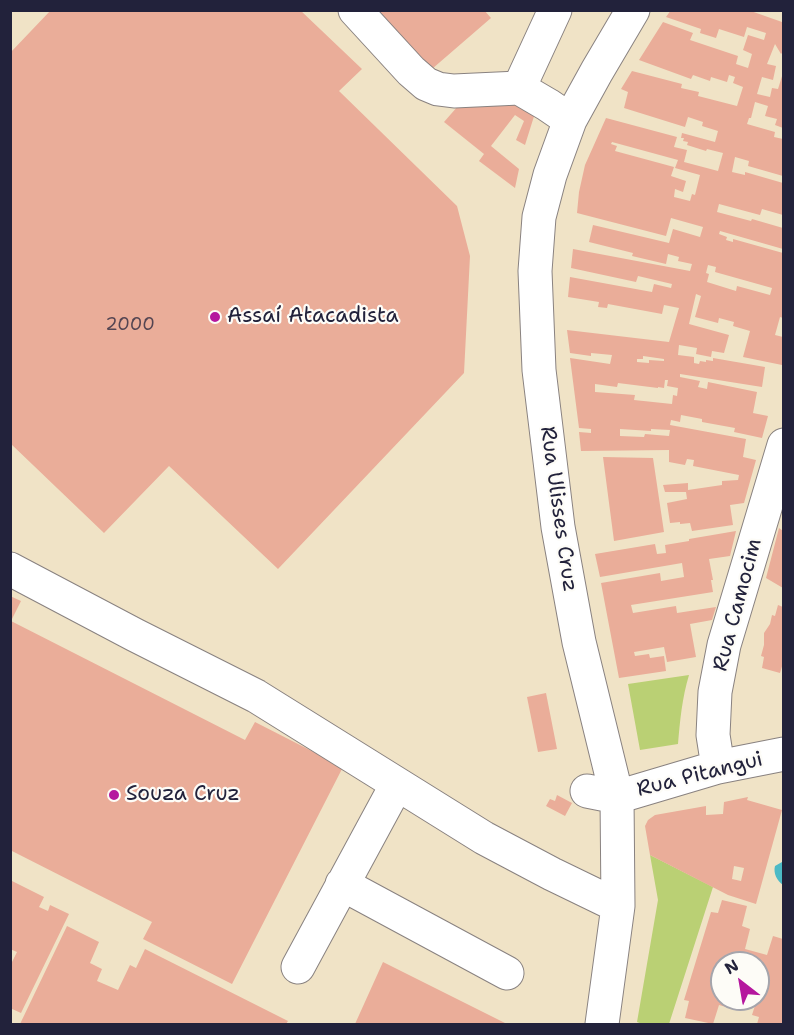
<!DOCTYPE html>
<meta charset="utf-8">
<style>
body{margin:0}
#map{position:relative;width:794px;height:1035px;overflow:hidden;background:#f0e3c6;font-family:"Shantell Sans",sans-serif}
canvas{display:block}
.frame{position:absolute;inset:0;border:12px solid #22223b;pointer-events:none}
.north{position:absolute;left:710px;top:951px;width:60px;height:60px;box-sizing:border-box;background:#fdfcf7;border:2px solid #a5a5ac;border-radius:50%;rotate:329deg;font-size:16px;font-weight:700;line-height:24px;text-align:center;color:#22223b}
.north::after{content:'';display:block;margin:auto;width:21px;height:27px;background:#b5179e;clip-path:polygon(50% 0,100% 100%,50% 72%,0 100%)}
</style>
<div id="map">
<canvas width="794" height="1035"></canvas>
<div class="frame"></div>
<div class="north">N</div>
</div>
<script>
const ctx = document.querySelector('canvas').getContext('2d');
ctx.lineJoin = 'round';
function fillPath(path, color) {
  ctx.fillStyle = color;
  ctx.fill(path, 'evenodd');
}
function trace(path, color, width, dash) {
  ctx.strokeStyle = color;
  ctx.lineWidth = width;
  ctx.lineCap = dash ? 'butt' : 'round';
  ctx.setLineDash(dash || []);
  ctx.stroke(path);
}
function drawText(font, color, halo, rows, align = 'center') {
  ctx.font = font + ' "Shantell Sans",sans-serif';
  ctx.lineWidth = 4.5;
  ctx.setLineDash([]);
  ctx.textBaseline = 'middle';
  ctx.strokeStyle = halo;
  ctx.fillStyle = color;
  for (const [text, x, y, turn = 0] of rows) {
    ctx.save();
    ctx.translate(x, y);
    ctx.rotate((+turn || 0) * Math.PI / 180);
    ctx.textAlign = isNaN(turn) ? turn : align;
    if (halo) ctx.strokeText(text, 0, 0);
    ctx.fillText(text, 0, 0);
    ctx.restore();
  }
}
const green = new Path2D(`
 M689 675C682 698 680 721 678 744L640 750 628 684Z
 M650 855 713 887 669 1024H642L637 1022 658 900Z`);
const water = new Path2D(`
 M782 862H783V885C777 881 773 873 775 866Z`);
const building = new Path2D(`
 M51 10H300L362 69 339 91 457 206 470 256 464 373 278 569 169 466 104 533 10 443V53Z
 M369 10H484L491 18 425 75Z
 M671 10H748L782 22 783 17V52L781 54 775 44 767 64 776 66 773 80 762 77 757 94 770 97 772 88 778 89 783 73V128L775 125 777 119 765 116 768 106 755 102 751 118H749L747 124 775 132 774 137 783 139V176L748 166 749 161 735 157 732 172 745 175V172L783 183V215L762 209 760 215 719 204 717 212 751 221 752 219 783 228V249L720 231 719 234 727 237 726 240 733 242V239L783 253V318L780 317 775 335 783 337V359L782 365 743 357 750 331 733 326 734 322 719 318 718 323 695 317 701 296 696 294 689 324 729 335 724 353 712 351 711 357 696 354 697 348 679 345 678 355 694 357V363L699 364 700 361 706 362V360L713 361V358L765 367 762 387 680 374V377L700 381 698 387 707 389 708 382 757 392 753 413 768 416 762 438 734 432 735 428 702 422V419L681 415 680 422 671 420 670 425 746 439 743 457 756 460 744 503 730 505 733 525 692 531 690 523 680 524V522L670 523 667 503 687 499 686 492H665L663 485 688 483V490L722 485V481L738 480 739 475 693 466 694 460 687 459 685 465 669 462V450L581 451 579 432 591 433V429L579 428 570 358 610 364 612 355 591 353V356L570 353 567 330 669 342 679 308 664 305 662 314 608 304 607 308 598 307 599 302 568 297 570 277 652 292 654 284 671 288 672 284 638 276 636 282 571 268 573 249 690 271 692 264 678 261 679 257 668 254 666 264 632 256 633 253 589 242 593 225 669 243 673 229 700 237 703 227 671 218 666 236 577 213 579 192 585 165 606 118 677 137 674 147 687 150 684 162 718 171 723 153 707 149 706 151 687 145 688 142 683 141 684 138H681L682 133 715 142 718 131 702 126 703 122 688 117 685 127 624 108 628 92 621 89 632 71 682 84 681 88 699 92 698 96 737 106 743 87 733 83 735 77 729 75 727 82 711 77 710 81 693 75 691 79 639 60 663 22 693 33 690 40 738 56 736 64 748 68 752 54 743 50 748 35 764 40 766 33 747 27 744 37 719 29 716 38 700 33 701 29 666 17ZM612 142 678 160 675 168 700 175 695 195 692 194 690 201 674 197 675 189 683 192 686 181 671 176 674 167 615 151 617 146 611 144ZM708 265 716 267 715 272 772 288 770 295 737 286 736 291 707 282 709 274 706 273ZM643 356 664 359V361L649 360V363L637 362V359H643ZM665 380H668L667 386 678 388 677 396 673 395 672 404 634 400 635 395 595 392V384L617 387 618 383 658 388V387L664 388ZM620 429 651 431V429L670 430 669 436 645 434 644 437 620 436Z
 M521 99 536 110 525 145 516 140 524 121 515 115 491 146 519 169 515 188 479 161 484 154 444 122 458 106Z
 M603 457 653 458 664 532 614 541Z
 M779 528 783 531V588L766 578Z
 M736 531 730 556 709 559 713 580H711L713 592 631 605 633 613 676 606 677 613 716 607 712 620 690 624 696 657 667 662 664 647 634 652 635 656 649 654 650 658 664 656 666 671 619 678 601 583 660 573 661 581 684 577 682 563 600 577 595 554 655 544 657 554 666 553 665 545 689 541V539Z
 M10 596 21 601 11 621 245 740 255 722 343 767 232 984 143 939 152 922 10 850Z
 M778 605 783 607V663L780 673 762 668 764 657 761 656 764 645V633L770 624 772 615 775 616Z
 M546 693 557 749 538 752 527 697Z
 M557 795 572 803 565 816 546 806 550 799 555 801Z
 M748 797 747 800 782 810 756 904 728 895 650 855 645 826 648 820 655 815 706 806V815L723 814 724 802ZM734 866 744 868 741 881 732 879Z
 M10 880 44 897 39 907 48 911 50 905 69 914 21 1013 10 1008V966L17 952 10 949Z
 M722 900 747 906 742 926 750 929 745 949 767 955 773 936 783 939V1024H757L759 1017 752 1015 757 999H758V963H722V999H728L726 1007 719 1005 713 1024 685 1018 689 1001 684 1000 711 912 718 913Z
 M67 926 99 942 90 963 102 969 97 981 118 990 130 965 136 968 145 949 288 1021 286 1024H20Z
 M383 962 507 1024H355Z`);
const minor = new Path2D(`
 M355 10 411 71 426 84 438 89 454 91 519 88 548 105 570 120
 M519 88 555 10
 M10 569 135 635 256 696 484 838 552 874 618 906
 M718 767 713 735 715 692 724 645 784 445
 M587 791 617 797 718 767 784 754
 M342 884 507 973
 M298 967 397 784
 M602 1024 618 906 617 797 579 642 558 527 539 370 535 271 539 217 550 175 570 120 597 71 633 10`);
const markers = [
 [215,317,6,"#b5179e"],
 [114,795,6,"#b5179e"]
];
const numberNames = [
 ["2000",130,325]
];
const poiNames = [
 ["Assaí Atacadista",227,317],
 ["Souza Cruz",126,795]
];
const streetNames = [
 ["Rua Ulisses Cruz",558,509,82],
 ["Rua Camocim",738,605,-75],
 ["Rua Pitangui",700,775,-14]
];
fillPath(green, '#bad074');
fillPath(water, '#4cbac6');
fillPath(building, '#eaad99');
trace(minor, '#898280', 35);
trace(minor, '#fff', 33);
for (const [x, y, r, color] of markers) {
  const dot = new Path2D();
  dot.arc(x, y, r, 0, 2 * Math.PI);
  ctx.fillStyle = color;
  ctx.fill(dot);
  trace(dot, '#fdfcf7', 2);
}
drawText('18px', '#544552', null, numberNames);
drawText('21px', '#22223b', '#fdfcf7', poiNames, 'left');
drawText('21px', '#22223b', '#fdfcf7', streetNames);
</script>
